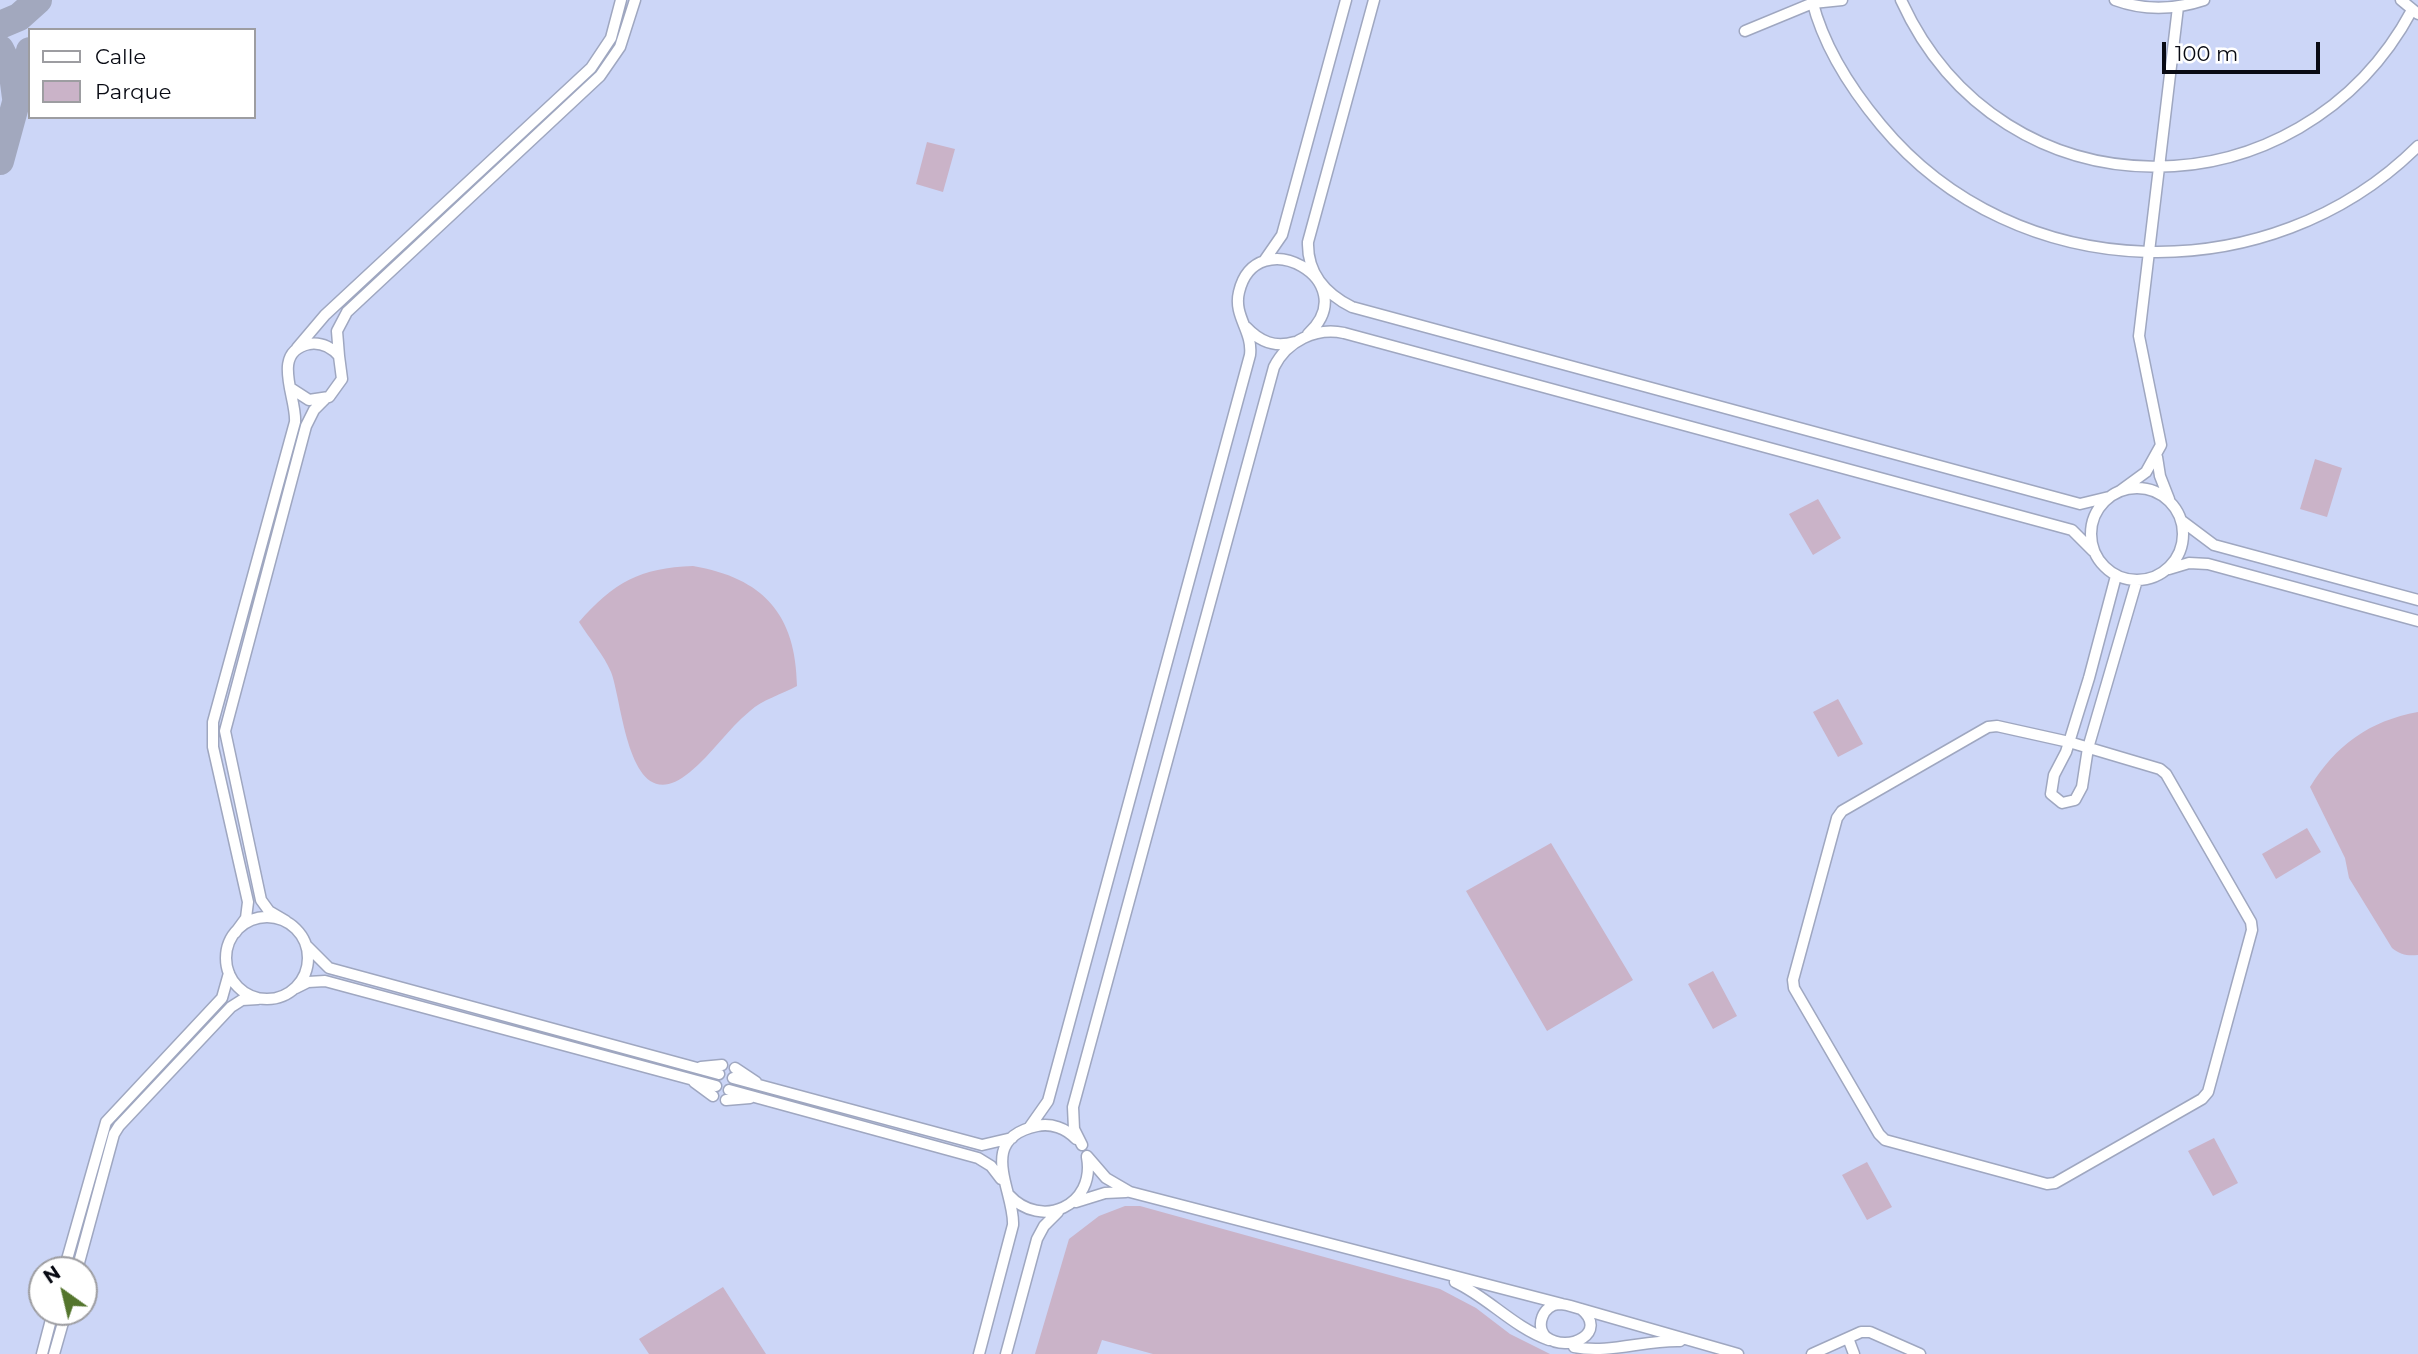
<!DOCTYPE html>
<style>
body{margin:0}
#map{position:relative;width:2418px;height:1354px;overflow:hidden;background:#d9e1fc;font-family:Montserrat,sans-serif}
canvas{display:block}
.legend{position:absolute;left:28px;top:28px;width:228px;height:91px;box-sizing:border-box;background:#fff;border:2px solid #9d9da1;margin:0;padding:9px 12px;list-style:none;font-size:21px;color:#090b14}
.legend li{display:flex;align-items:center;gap:14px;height:35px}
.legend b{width:35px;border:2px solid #9d9da1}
.north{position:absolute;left:28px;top:1256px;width:70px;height:70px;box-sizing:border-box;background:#fff;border:2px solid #9d9da1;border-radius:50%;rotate:326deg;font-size:19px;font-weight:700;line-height:28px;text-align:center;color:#090b14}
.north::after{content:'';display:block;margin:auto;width:24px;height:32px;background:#54752d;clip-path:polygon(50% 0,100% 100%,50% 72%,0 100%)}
.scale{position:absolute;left:2162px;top:42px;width:158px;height:32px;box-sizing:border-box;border:4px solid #090b14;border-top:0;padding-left:9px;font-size:21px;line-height:24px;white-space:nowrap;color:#090b14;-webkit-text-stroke:5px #fff;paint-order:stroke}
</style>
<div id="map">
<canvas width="2418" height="1354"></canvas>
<ul class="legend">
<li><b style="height:9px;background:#fff"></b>Calle</li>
<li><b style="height:19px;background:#cab3c8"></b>Parque</li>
</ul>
<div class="north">N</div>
<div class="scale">100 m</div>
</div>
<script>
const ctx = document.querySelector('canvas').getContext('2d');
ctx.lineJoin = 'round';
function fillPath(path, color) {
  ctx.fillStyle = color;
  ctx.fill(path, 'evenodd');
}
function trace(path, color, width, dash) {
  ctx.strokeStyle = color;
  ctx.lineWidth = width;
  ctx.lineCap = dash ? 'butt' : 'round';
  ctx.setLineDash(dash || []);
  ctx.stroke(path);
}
const built = new Path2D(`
 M0 0H2418V1354H0ZM30 30H254V117H30ZM42 1270H84V1312H42Z`);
const green = new Path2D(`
 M927 142 955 149 943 192 916 184Z
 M2315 459 2342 468 2327 517 2300 509Z
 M1818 499 1841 538 1813 555 1789 514Z
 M693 566C763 578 796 614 797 686 782 694 762 700 750 711 728 729 712 754 690 772 628 824 623 702 611 672 604 655 589 638 579 622 614 582 640 568 693 566Z
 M1838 699 1863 744 1838 757 1813 712Z
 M2418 712V955C2407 956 2401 955 2392 948L2349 878 2345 858 2310 787C2336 745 2369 721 2418 712Z
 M2307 828 2321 852 2276 879 2262 854Z
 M1551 843 1633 980 1547 1031 1466 891Z
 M1713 971 1737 1016 1713 1029 1688 984Z
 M2214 1138 2238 1183 2213 1196 2188 1151Z
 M1867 1162 1892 1207 1867 1220 1842 1175Z
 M1125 1206H1140L1440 1289 1476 1308 1510 1334 1550 1354H1153L1102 1340 1097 1354H1035L1069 1239 1099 1216Z
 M723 1287 766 1354H649L639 1339Z`);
const taxiway = new Path2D(`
 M0 25 19 17 38 0
 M0 49 13 75 16 98
 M0 161 30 51`);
const street = new Path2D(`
 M1374 0 1308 242C1307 273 1326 294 1352 307L2080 504 2109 497
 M1812 0C1823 45 1851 89 1881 125 2016 288 2270 293 2418 146
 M1901 0C2002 222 2300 219 2412 10
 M2115 0C2145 11 2174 10 2204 0
 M2401 0 2418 14
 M1745 31 1813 3 1842 0
 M1264 261 1282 235 1346 0
 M1246 327C1260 342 1275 348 1295 342
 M297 348 325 315 591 68 611 38 621 0
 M339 356 337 331 347 312 600 76 620 47 635 0
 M2157 457 2160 476 2169 499
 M2091 534a46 46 0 1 1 92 0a46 46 0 1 1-92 0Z
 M2120 491 2146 472 2161 445 2139 336 2178 7
 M2182 521 2214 545 2418 600
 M2169 569 2189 563 2208 564 2418 621
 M2116 576 2089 678 2066 752 2054 775 2051 794 2062 803 2075 800 2082 787 2088 748 2137 580
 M1997 726 2069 742 2160 769 2166 774 2251 922 2252 930 2208 1092 2202 1099 2055 1183 2047 1184 1885 1140 1879 1134 1794 988 1793 980 1837 818 1842 811 1988 727Z
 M226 958a41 41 0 1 1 82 0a41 41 0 1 1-82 0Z
 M286 921 269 911 261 900 225 731 306 426 314 410 325 399
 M235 933 246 918 248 902 213 747V722L295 422C297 398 270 352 309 344 322 342 331 347 339 356L342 379 329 397 309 400 292 389
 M307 946 329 968 719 1074
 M296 988 308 982 325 981 716 1086
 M701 1067 722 1065
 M735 1068 756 1082
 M733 1078 982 1145 1012 1138
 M694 1082 713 1096
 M729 1090 978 1158 991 1166 1001 1179
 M726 1100 750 1098
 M1029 1128 1048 1101 1250 355C1253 331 1233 316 1239 292 1256 220 1366 281 1308 334
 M1082 1145 1074 1129 1073 1107 1274 367C1287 341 1316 327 1344 333L2072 530 2093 551
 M1087 1156 1106 1178 1130 1192 1562 1304
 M1009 1195C1041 1230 1096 1206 1087 1157
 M1076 1202 1105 1193 1126 1192
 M64 1270 106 1122 222 998 229 973
 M77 1270 114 1134 119 1126 231 1007 242 1000 258 999
 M1455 1282C1489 1298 1513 1327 1549 1340
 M1581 1309C1609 1332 1569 1354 1546 1337 1535 1326 1543 1305 1559 1304 1566 1304 1574 1307 1581 1309L1738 1354
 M1848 1338 1854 1354
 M1574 1347C1609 1354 1644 1340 1680 1341
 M42 1354 53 1312
 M54 1354 66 1312
 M979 1354 1013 1225C1015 1192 975 1139 1037 1126 1051 1123 1066 1128 1076 1139
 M1006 1354 1037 1239 1044 1226 1058 1212
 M1812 1354 1861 1332H1870L1920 1354`);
fillPath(built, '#ccd6f7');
fillPath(green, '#cab3c8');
trace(taxiway, '#a2a8be', 28);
trace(street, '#9fa7c0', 13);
trace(street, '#fff', 10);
</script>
